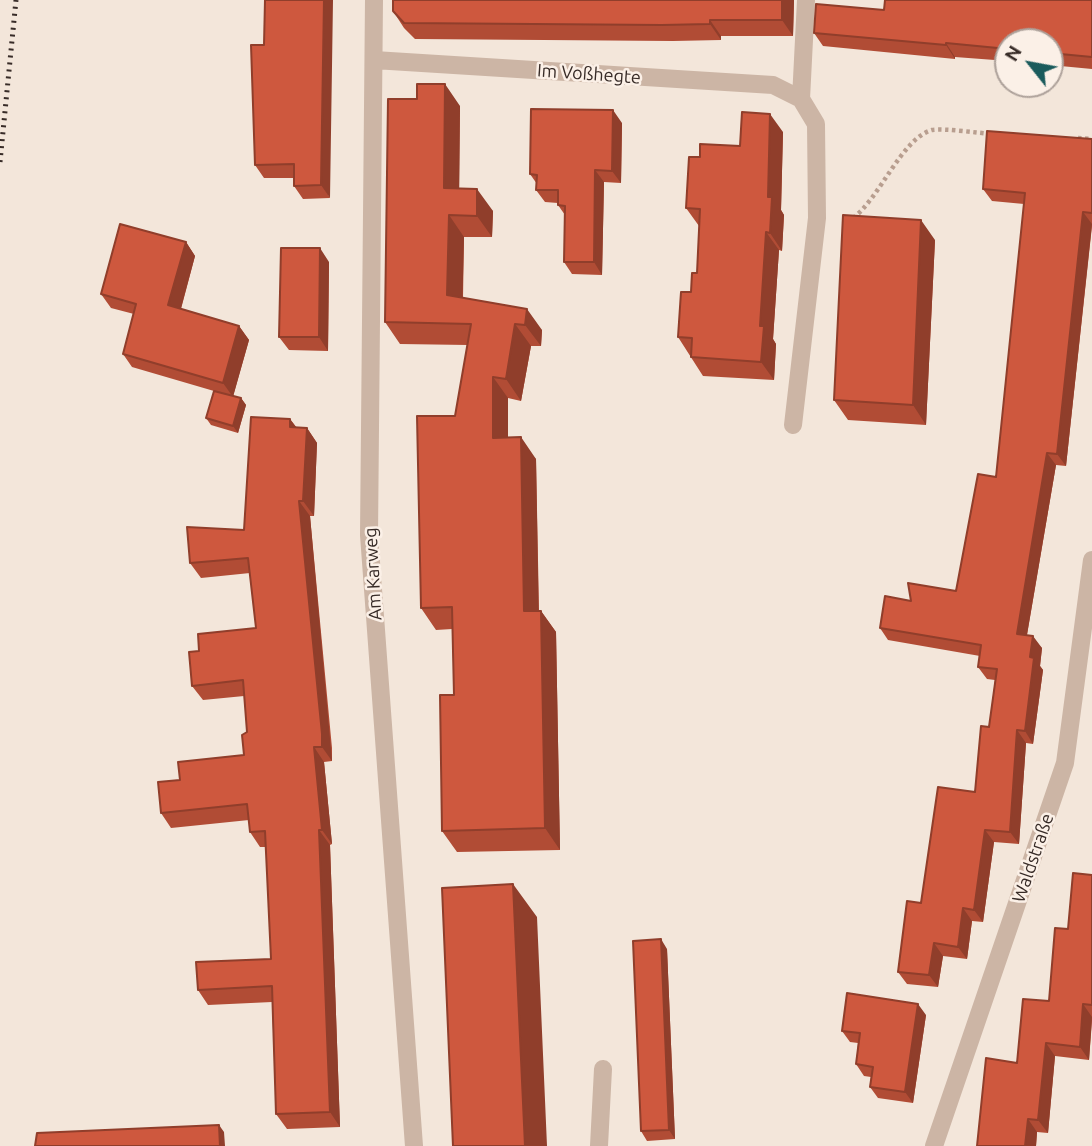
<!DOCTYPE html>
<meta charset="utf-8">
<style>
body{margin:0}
#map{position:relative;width:1092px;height:1146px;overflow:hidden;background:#f3e6da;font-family:Ubuntu,sans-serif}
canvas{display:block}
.north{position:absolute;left:994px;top:28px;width:70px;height:70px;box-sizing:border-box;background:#fbf0e7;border:2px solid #ada19a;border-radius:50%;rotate:301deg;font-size:19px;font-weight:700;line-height:28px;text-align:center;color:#372b27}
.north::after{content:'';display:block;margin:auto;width:24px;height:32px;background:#1a5b5c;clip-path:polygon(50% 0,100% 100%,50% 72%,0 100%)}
</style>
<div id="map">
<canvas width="1092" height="1146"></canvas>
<div class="north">N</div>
</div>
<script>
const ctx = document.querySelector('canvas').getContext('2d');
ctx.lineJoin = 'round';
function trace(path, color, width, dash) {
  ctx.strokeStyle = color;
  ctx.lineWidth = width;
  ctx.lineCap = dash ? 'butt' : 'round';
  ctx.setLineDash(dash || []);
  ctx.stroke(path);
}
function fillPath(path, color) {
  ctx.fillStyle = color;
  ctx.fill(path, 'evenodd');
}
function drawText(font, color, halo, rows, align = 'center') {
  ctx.font = font + ' Ubuntu,sans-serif';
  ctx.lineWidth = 5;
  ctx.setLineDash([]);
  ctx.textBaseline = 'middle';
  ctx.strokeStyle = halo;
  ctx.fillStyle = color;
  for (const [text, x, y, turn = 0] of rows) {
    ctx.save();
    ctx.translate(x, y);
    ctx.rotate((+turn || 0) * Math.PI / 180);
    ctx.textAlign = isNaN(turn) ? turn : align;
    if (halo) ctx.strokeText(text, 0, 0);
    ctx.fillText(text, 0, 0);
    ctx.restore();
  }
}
const path = new Path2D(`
 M1078 138 1092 139
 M853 218C880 198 902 138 932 130 944 128 978 133 992 134`);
const minor = new Path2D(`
 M374 0 369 535 414 1146
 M374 60 773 85 801 99
 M793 425 817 218 816 124 801 99 806 0
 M599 1146 603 1069
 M934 1146 1065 763 1092 560`);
const rail = new Path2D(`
 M0 162 16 0`);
const wall = new Path2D(`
 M794 0 793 36H721V40L673 41 415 39 404 28 393 11Z
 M1092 0V69L1050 65V42H1008V61L955 57V59L823 46 814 33 884 10Z
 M251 45 330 198 303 199 294 186V178H264L255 165Z
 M417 99 460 106 459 188 493 211 492 237H464L463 298 542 330 541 346H531L521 401 508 398V437L536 459 539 611H541L556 632 560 850 457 852 442 831 454 695 452 629 436 630 421 608 468 345 400 344 385 322Z
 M622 123 621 183 604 182 602 275 572 274 564 262 565 215 558 205V203L545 202 536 190 537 184 530 174Z
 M783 132 781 210 784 215 782 251 779 250 773 339 776 344 774 380 703 376 678 337 697 273 699 226 686 208 700 157 740 146Z
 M1092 139V226L1066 466 1056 465 1027 635 1042 648 1040 666 1043 670 1033 744 1026 743 1019 844 994 842 983 922 972 921 967 959 943 956 938 987 907 984 898 972 921 903 975 792 989 727 995 680 987 679 978 667 980 656 888 640 880 628 911 601 956 591 996 477 1024 204 992 201 983 189Z
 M935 240 926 425 848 420 834 400Z
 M186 242 195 256 181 309 239 326 249 340 233 396 241 398 246 405 238 433 211 425 206 418 214 391 132 367 123 354 134 314 111 308 101 294Z
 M329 262 328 351 289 350 279 337Z
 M290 419 297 428H307L317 443 314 516H310L332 748V761L324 762 332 844 330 845 340 1127 287 1129 276 1114 272 1002 208 1005 198 990 271 959 266 847H260L250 832 249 820 171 828 161 813 180 780 244 755 247 732 244 696 203 700 192 686 199 651 256 628 250 573 201 578 190 563 244 530Z
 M1092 875V1021L1089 1060 1055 1056 1048 1133 1037 1132 1036 1146H977L1017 1063 1049 1001 1068 929Z
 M667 949 675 1139 647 1141 641 1131Z
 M926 1015 913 1103 878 1098 870 1087 871 1077 864 1076 856 1064 858 1043 850 1042 842 1031Z`);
const shadedWall = new Path2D(`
 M324 0H333L330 198 321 185Z
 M782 0H794L793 36 782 20Z
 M710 20 721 36V40L710 24Z
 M946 43 955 57V59L946 45Z
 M445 84 460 106 459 210 444 188Z
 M613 110 622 123 621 183 612 171Z
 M770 114 783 132 781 210 784 215 782 251 770 233 768 197Z
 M595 170 604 182 602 275 594 262Z
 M477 189 493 211 492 237 477 216Z
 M1083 212 1092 224 1066 466 1057 454Z
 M449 215 464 237 462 317 447 295Z
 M921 220 935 240 926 425 913 405Z
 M766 232 779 250 773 339 776 344 774 380 761 362 760 326Z
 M186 242 195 256 178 319 168 305Z
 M320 248 329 262 328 351 319 337Z
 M527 309 542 330 541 346 525 325Z
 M515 324 531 346 521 401 506 379Z
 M239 326 249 340 233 397 223 383Z
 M493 377 508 398V459L493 438Z
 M241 398 246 405 238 433 233 426Z
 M290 419 301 434 290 427Z
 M307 428 317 443 314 516 303 501Z
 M521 437 536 459 539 633 524 611Z
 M1047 453 1056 465 1025 646 1017 634Z
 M299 501 310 516 332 761 322 747Z
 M541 611 556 632 560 850 545 828Z
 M1033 636 1042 648 1040 666 1043 670 1033 744 1025 731 1030 657Z
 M1017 730 1026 743 1019 844 1010 832Z
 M314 747 324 762 332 844 322 830Z
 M319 830 330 845 340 1127 330 1112Z
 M985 830 994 842 983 922 974 910Z
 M513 884 537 917 547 1146H525Z
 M963 908 972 921 967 959 958 947Z
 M661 939 667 949 675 1139 669 1130Z
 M934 943 943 956 938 987 929 975Z
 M918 1004 926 1015 913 1103 905 1092Z
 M1083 1004 1092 1017 1089 1060 1080 1047Z
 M1046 1043 1055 1056 1048 1133 1038 1120Z
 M1028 1119 1037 1132 1036 1146H1025Z
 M219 1125 224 1132 225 1146H220Z`);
const building = new Path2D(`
 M265 0H324L321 185 294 186V164L255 165 251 45H264Z
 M393 0H782V20H710V24L662 25 404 23 393 11Z
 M885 0H1092V57L1050 53V42H1008V49L946 43V45L814 33 816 4 884 10Z
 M417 84H445L444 188 477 189V216L449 215 447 295 527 309 525 325 515 324 506 379 493 377V438L521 437 524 611H541L545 828 442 831 440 695H454L452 607 421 608 417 416H455L471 324 385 322 388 99H417Z
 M531 109 613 110 612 171 595 170 594 262H564L565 206 558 205V190H536L537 175 530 174Z
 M742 112 770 114 768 197H772L770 233 766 232 760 326H764L761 362 691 357 692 338 678 337 681 292H691L692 273H697L700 209 686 208 689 157H700V144L740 146Z
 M987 131 1092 139V213L1083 212 1057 454 1047 453 1017 634 1033 636 1030 657 1034 658 1025 731 1017 730 1010 832 985 830 974 910 963 908 958 947 934 943 929 975 898 972 907 901 921 903 938 787 975 792 981 726 989 727 997 669 978 667 981 645 880 628 885 596 911 601 908 583 956 591 978 474 996 477 1025 193 983 189Z
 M843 215 921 220 913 405 834 400Z
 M120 224 186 242 168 305 239 326 223 383 123 354 136 304 101 294Z
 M281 248H320L319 337H279Z
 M214 391 241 398 233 426 206 418Z
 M251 417 290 419V427L307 428 303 501H299L322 734V747H314L322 830H319L330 1112 276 1114 272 986 198 990 196 962 271 959 265 831 250 832 247 804 161 813 158 782 180 780 178 762 244 755 242 735 247 732 243 680 192 686 189 652 199 651 198 634 256 628 248 558 190 563 187 527 244 530Z
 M1073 873 1092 875V1005L1083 1004 1080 1047 1046 1043 1038 1120 1028 1119 1025 1146H977L986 1058 1017 1063 1023 999 1049 1001 1055 928 1068 929Z
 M513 884 525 1146H453L442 888Z
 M661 939 669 1130 641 1131 633 941Z
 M847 993 918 1004 905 1092 870 1087 873 1067 856 1064 860 1033 842 1031Z
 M219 1125 220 1146H35L37 1133Z`);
const streetNames = [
 ["Im Voßhegte",589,74,4],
 ["Am Karweg",373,574,-93],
 ["Waldstraße",1033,858,-71]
];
trace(path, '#b89e8f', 4.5, [3.5, 3.5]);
trace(minor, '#ccb5a5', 18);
trace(rail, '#372b27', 5, [2, 5]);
fillPath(wall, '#b14c35');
fillPath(shadedWall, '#903e2b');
fillPath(building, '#ce583e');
trace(building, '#903e2b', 2);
drawText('18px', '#372b27', '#fbf0e7', streetNames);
</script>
